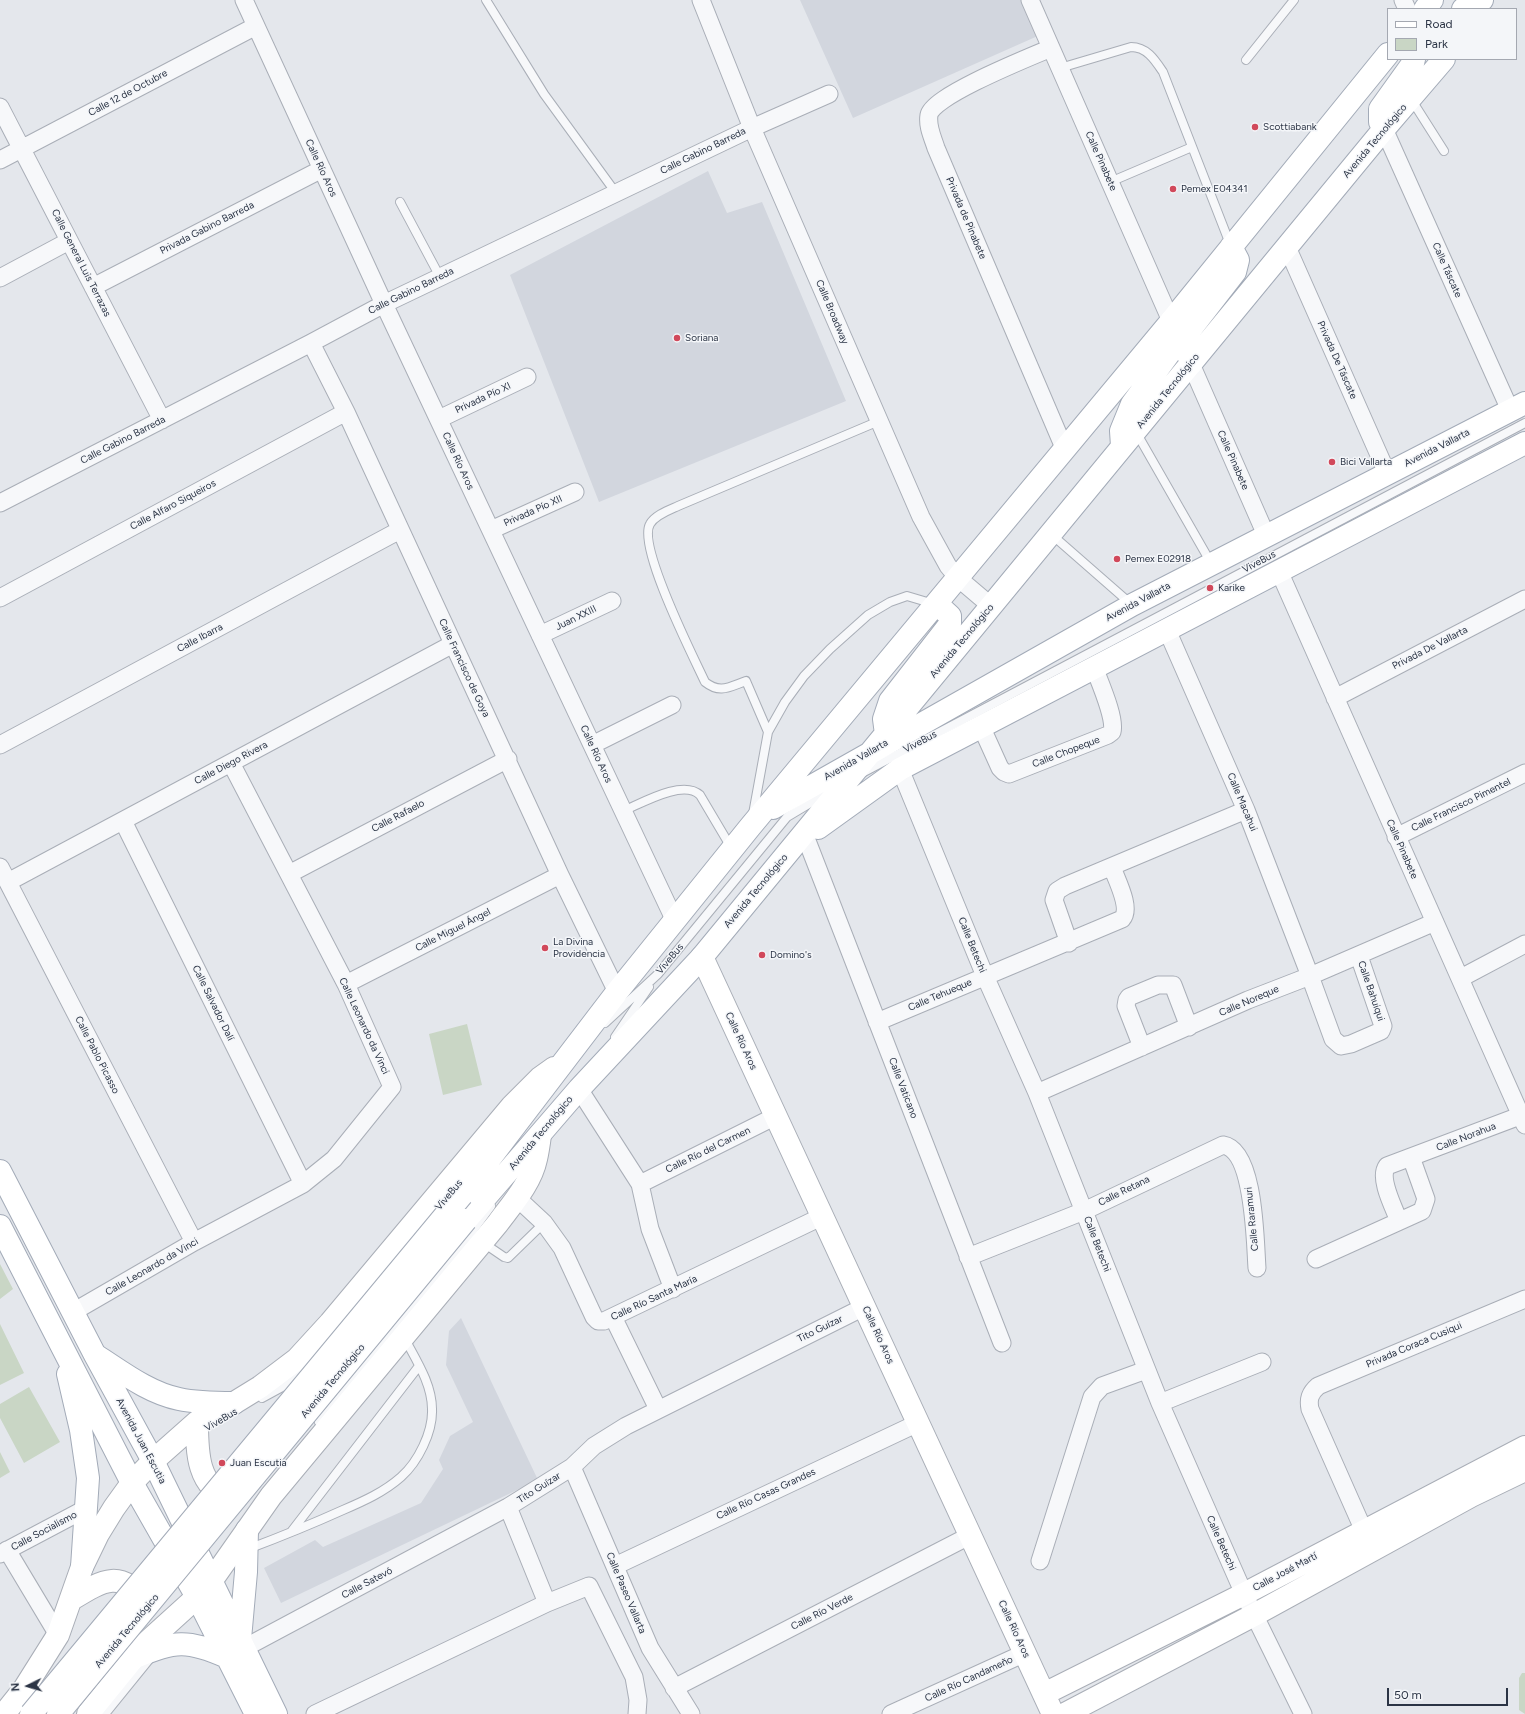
<!DOCTYPE html>
<meta charset="utf-8">
<style>
body{margin:0}
#map{position:relative;width:1525px;height:1714px;overflow:hidden;background:#e4e7ec;font-family:Figtree,sans-serif}
canvas{display:block}
.legend{position:absolute;left:1387px;top:8px;width:130px;height:52px;box-sizing:border-box;background:#f4f6f9;border:1px solid #a4a8b1;margin:0;padding:5px 7px;list-style:none;font-size:12px;color:#2b3445}
.legend li{display:flex;align-items:center;gap:8px;height:20px}
.legend b{width:20px;border:1px solid #a4a8b1}
.north{position:absolute;left:8px;top:1666px;width:40px;height:40px;-webkit-text-stroke:3px #f4f6f9;paint-order:stroke;rotate:265deg;font-size:11px;font-weight:700;line-height:16px;text-align:center;color:#2b3445}
.north::after{content:'';display:block;margin:auto;width:14px;height:18px;background:#2b3445;clip-path:polygon(50% 0,100% 100%,50% 72%,0 100%)}
.scale{position:absolute;left:1387px;top:1688px;width:121px;height:18px;box-sizing:border-box;border:2px solid #2b3445;border-top:0;padding-left:5px;font-size:12px;line-height:14px;white-space:nowrap;color:#2b3445;-webkit-text-stroke:3px #f4f6f9;paint-order:stroke}
</style>
<div id="map">
<canvas width="1525" height="1714"></canvas>
<ul class="legend">
<li><b style="height:5px;background:#fff"></b>Road</li>
<li><b style="height:11px;background:#c9d6c5"></b>Park</li>
</ul>
<div class="north">N</div>
<div class="scale">50 m</div>
</div>
<script>
const ctx = document.querySelector('canvas').getContext('2d');
ctx.lineJoin = 'round';
function fillPath(path, color) {
  ctx.fillStyle = color;
  ctx.fill(path, 'evenodd');
}
function trace(path, color, width, dash) {
  ctx.strokeStyle = color;
  ctx.lineWidth = width;
  ctx.lineCap = dash ? 'butt' : 'round';
  ctx.setLineDash(dash || []);
  ctx.stroke(path);
}
function drawText(font, color, halo, rows, align = 'center') {
  ctx.font = font + ' Figtree,sans-serif';
  ctx.lineWidth = 3;
  ctx.setLineDash([]);
  ctx.textBaseline = 'middle';
  ctx.strokeStyle = halo;
  ctx.fillStyle = color;
  for (const [text, x, y, turn = 0] of rows) {
    ctx.save();
    ctx.translate(x, y);
    ctx.rotate((+turn || 0) * Math.PI / 180);
    ctx.textAlign = isNaN(turn) ? turn : align;
    if (halo) ctx.strokeText(text, 0, 0);
    ctx.fillText(text, 0, 0);
    ctx.restore();
  }
}
const built = new Path2D(`
 M800 0H1025L1040 35 853 118Z
 M708 171 727 213 762 202 846 401 599 502 510 275Z
 M461 1318 538 1480 281 1603 264 1568 315 1540 323 1547 421 1503 443 1469 439 1460 450 1436 473 1422 446 1365 449 1331Z`);
const green = new Path2D(`
 M467 1024 482 1085 443 1095 429 1034Z
 M0 1264 13 1289 0 1299Z
 M0 1324 24 1373 0 1385Z
 M29 1387 60 1442 24 1463 0 1418V1404Z
 M0 1452 10 1472 0 1478Z
 M1522 1673H1525V1714L1519 1710V1678Z`);
const lane = new Path2D(`
 M486 0 544 94 616 193
 M1246 60 1294 0
 M1060 68 1131 47C1147 47 1155 60 1163 72L1230 244
 M1411 99 1444 151
 M1110 182 1192 147
 M400 202 440 277
 M1136 432 1211 563
 M1051 534 1131 604
 M768 732 746 681C729 687 720 694 705 682 693 656 637 546 650 524 655 515 669 510 678 506L879 421
 M864 772 1525 423
 M623 811C642 803 683 779 700 795L732 849
 M753 814 768 732 785 702 804 676 830 649 868 615 890 602 907 596 934 604
 M605 1023 658 974 787 817 827 793
 M615 1037 649 987
 M482 1242 504 1257 508 1258 544 1223
 M262 1398 284 1386 299 1368
 M319 1422 442 1272 491 1206
 M291 1532 419 1366
 M248 1549C280 1537 312 1524 343 1510 364 1501 384 1492 401 1477 418 1462 433 1432 432 1409 432 1384 416 1360 405 1339
 M105 1714 152 1656`);
const street = new Path2D(`
 M244 0 384 304 675 921
 M701 0 752 128 921 517 948 566 958 578 991 606
 M1030 0 1171 321
 M1403 0 1407 9
 M1051 48C1030 57 932 96 929 115 927 127 933 138 936 148L1065 450
 M0 107 162 420
 M1384 129 1510 410
 M0 160 256 26
 M1287 247 1387 473
 M0 278 69 241
 M93 287 322 169
 M311 343 346 412 560 875 617 992
 M1191 364 1266 535
 M439 419 527 377
 M0 503 311 343 384 304 752 128 829 94
 M491 530 575 492
 M1279 571 1525 1125
 M0 598 346 412
 M540 635 612 601
 M1335 698 1525 599
 M981 726 1000 768 1004 772 1009 774 1108 735 1112 732C1116 718 1099 681 1094 667
 M0 745 400 530
 M592 745 672 705
 M900 769 985 976 1037 1093 1160 1403 1244 1594 1303 1714
 M123 821 303 1184
 M804 833 1002 1343
 M1396 837 1525 773
 M0 867 194 1242
 M289 874 508 759
 M8 882 453 644
 M1069 943 1054 900 1057 891 1065 886 1246 810
 M1359 956 1383 1026 1381 1031 1351 1044 1341 1046 1333 1039 1310 976 1435 922
 M1461 978 1525 944
 M346 984 560 875
 M877 1022 1122 919C1132 908 1116 879 1112 867
 M1142 1047 1126 1006 1127 1000 1129 997 1158 985H1173L1189 1027
 M579 1089 640 1184 650 1229 673 1289
 M1037 1093 1248 1000 1310 976 1246 810 1167 630
 M640 1184 776 1116
 M516 1197 544 1223 562 1248 594 1317 598 1321H604L823 1216
 M1399 1221C1394 1208 1378 1178 1387 1166L1525 1114
 M968 1257 1084 1211 1223 1145C1255 1150 1255 1242 1257 1268
 M1316 1259 1422 1211 1426 1199 1411 1157
 M73 1312 194 1242 303 1184 334 1159 392 1087 346 984 231 763
 M613 1317 658 1409
 M1160 1403 1262 1362
 M572 1467 650 1648 691 1714
 M508 1507 547 1603
 M1364 1531 1310 1409C1308 1399 1310 1393 1318 1386L1525 1299
 M7 1550 58 1635
 M0 1554 87 1508
 M1040 1561 1092 1397 1102 1386 1146 1370
 M615 1566 918 1423
 M233 1654 508 1507 572 1467 594 1446 626 1426 864 1307
 M674 1688 971 1535
 M315 1714 547 1603 589 1586 634 1677 638 1700 637 1714
 M891 1714 1025 1653`);
const secondary = new Path2D(`
 M702 957 1053 1714
 M197 1422C197 1453 197 1487 232 1500
 M72 1599C103 1580 122 1568 146 1604
 M1044 1694 1244 1594 1525 1447
 M4 1714 24 1689 58 1635 82 1567 98 1534 114 1508 132 1483 153 1461 197 1422 234 1403 260 1387 297 1359 330 1323 512 1106 540 1078 554 1068
 M88 1714 144 1645 197 1597 212 1580 271 1496 498 1223C512 1204 531 1183 536 1159 538 1151 539 1143 540 1135
 M1065 1714 1254 1615 1471 1496 1525 1470`);
const primary = new Path2D(`
 M1425 9 1432 0
 M1463 9 1482 0
 M1384 129 1380 122V109L1413 63 1414 59
 M1191 364 1186 348 1190 330 1235 272 1238 260 1231 247
 M1122 446 1121 431 1132 404 1174 347 1171 321
 M886 734 884 719 890 701 950 624V616L937 604
 M773 808 1132 605 1525 403
 M818 828 900 769 1525 443
 M0 1171 95 1355 153 1461 276 1714
 M462 1195 617 992 750 827 1168 325 1388 54
 M466 1220 579 1089 702 957 1384 129 1444 59
 M0 1226 132 1483 197 1597 256 1714
 M97 1356C122 1372 149 1393 179 1399 197 1403 216 1403 234 1403
 M68 1374 81 1430 88 1478 82 1567
 M240 1639 246 1572 247 1530
 M135 1657C176 1641 186 1639 227 1657`);
const primaryBridge = new Path2D(`
 M31 1714 462 1195
 M58 1714 466 1220`);
const markers = [
 [1255,127,4,"#d1495b"],
 [1173,189,4,"#d1495b"],
 [677,338,4,"#d1495b"],
 [1332,462,4,"#d1495b"],
 [1117,559,4,"#d1495b"],
 [1210,588,4,"#d1495b"],
 [545,948,4,"#d1495b"],
 [762,955,4,"#d1495b"],
 [222,1463,4,"#d1495b"]
];
const streetNames = [
 ["Calle 12 de Octubre",128,93,-28],
 ["Avenida Tecnológico",1375,141,-50],
 ["Calle Gabino Barreda",703,151,-26],
 ["Calle Pinabete",1101,161,66],
 ["Calle Río Aros",321,168,65],
 ["Privada de Pinabete",966,218,67],
 ["Privada Gabino Barreda",207,228,-27],
 ["Calle General Luis Terrazas",81,263,63],
 ["Calle Táscate",1447,270,66],
 ["Calle Gabino Barreda",411,291,-26],
 ["Calle Broadway",832,312,67],
 ["Privada De Táscate",1337,360,66],
 ["Avenida Tecnológico",1168,391,-51],
 ["Privada Pío XI",483,398,-25],
 ["Calle Gabino Barreda",123,440,-27],
 ["Avenida Vallarta",1437,448,-27],
 ["Calle Pinabete",1233,460,66],
 ["Calle Río Aros",458,461,65],
 ["Calle Alfaro Siqueiros",173,505,-28],
 ["Privada Pío XII",533,511,-24],
 ["ViveBus",1259,562,-28],
 ["Avenida Vallarta",1138,602,-28],
 ["Juan XXIII",576,618,-26],
 ["Calle Ibarra",200,638,-28],
 ["Avenida Tecnológico",962,641,-50],
 ["Privada De Vallarta",1430,648,-27],
 ["Calle Francisco de Goya",464,668,65],
 ["ViveBus",920,742,-28],
 ["Calle Chopeque",1066,752,-21],
 ["Calle Río Aros",596,754,65],
 ["Avenida Vallarta",856,760,-30],
 ["Calle Diego Rivera",231,763,-28],
 ["Calle Macahui",1242,802,67],
 ["Calle Francisco Pimentel",1461,805,-26],
 ["Calle Rafaelo",398,816,-28],
 ["Calle Pinabete",1402,849,66],
 ["Avenida Tecnológico",756,891,-50],
 ["Calle Miguel Ángel",453,930,-27],
 ["Calle Betechi",972,945,68],
 ["ViveBus",670,959,-50],
 ["Calle Bahuiqui",1371,991,71],
 ["Calle Tehueque",940,995,-23],
 ["Calle Noreque",1249,1001,-23],
 ["Calle Salvador Dalí",213,1003,64],
 ["Calle Leonardo da Vinci",364,1026,65],
 ["Calle Río Aros",741,1041,65],
 ["Calle Pablo Picasso",97,1055,63],
 ["Calle Vaticano",903,1088,69],
 ["Avenida Tecnológico",541,1133,-50],
 ["Calle Norahua",1466,1137,-21],
 ["Calle Río del Carmen",708,1150,-26],
 ["Calle Retana",1124,1191,-26],
 ["ViveBus",449,1195,-50],
 ["Calle Raramuri",1252,1219,-96],
 ["Calle Betechi",1097,1244,69],
 ["Calle Leonardo da Vinci",152,1267,-30],
 ["Calle Río Santa María",654,1298,-25],
 ["Tito Guízar",820,1329,-26],
 ["Calle Río Aros",878,1335,65],
 ["Privada Coraca Cusiqui",1414,1345,-23],
 ["Avenida Tecnológico",333,1381,-50],
 ["ViveBus",221,1420,-30],
 ["Avenida Juan Escutia",141,1441,62],
 ["Tito Guízar",539,1488,-32],
 ["Calle Río Casas Grandes",766,1494,-25],
 ["Calle Socialismo",44,1531,-28],
 ["Calle Betechi",1221,1543,66],
 ["Calle José Martí",1285,1572,-28],
 ["Calle Satevó",367,1583,-28],
 ["Calle Paseo Vallarta",626,1593,67],
 ["Calle Río Verde",822,1612,-27],
 ["Calle Río Aros",1014,1629,65],
 ["Avenida Tecnológico",127,1631,-50],
 ["Calle Río Candameño",969,1679,-25]
];
const poiNames = [
 ["Scottiabank",1263,127],
 ["Pemex E04341",1181,189],
 ["Soriana",685,338],
 ["Bici Vallarta",1340,462],
 ["Pemex E02918",1125,559],
 ["Karike",1218,588],
 ["La Divina",553,942],
 ["Providencia",553,954],
 ["Domino's",770,955],
 ["Juan Escutia",230,1463]
];
fillPath(built, '#d2d6de');
fillPath(green, '#c9d6c5');
trace(lane, '#a9aeb7', 10);
trace(street, '#a9aeb7', 19);
trace(secondary, '#a9aeb7', 24);
trace(primary, '#a3abb8', 24);
trace(lane, '#f7f8fa', 8);
trace(street, '#f7f8fa', 17);
trace(secondary, '#fff', 22);
trace(primary, '#fff', 22);
trace(primaryBridge, '#a3abb8', 24, []);
trace(primaryBridge, '#fff', 22);
for (const [x, y, r, color] of markers) {
  const dot = new Path2D();
  dot.arc(x, y, r, 0, 2 * Math.PI);
  ctx.fillStyle = color;
  ctx.fill(dot);
  trace(dot, '#f4f6f9', 1.5);
}
drawText('10px', '#2b3445', '#f4f6f9', streetNames);
drawText('10px', '#2b3445', '#f4f6f9', poiNames, 'left');
</script>
